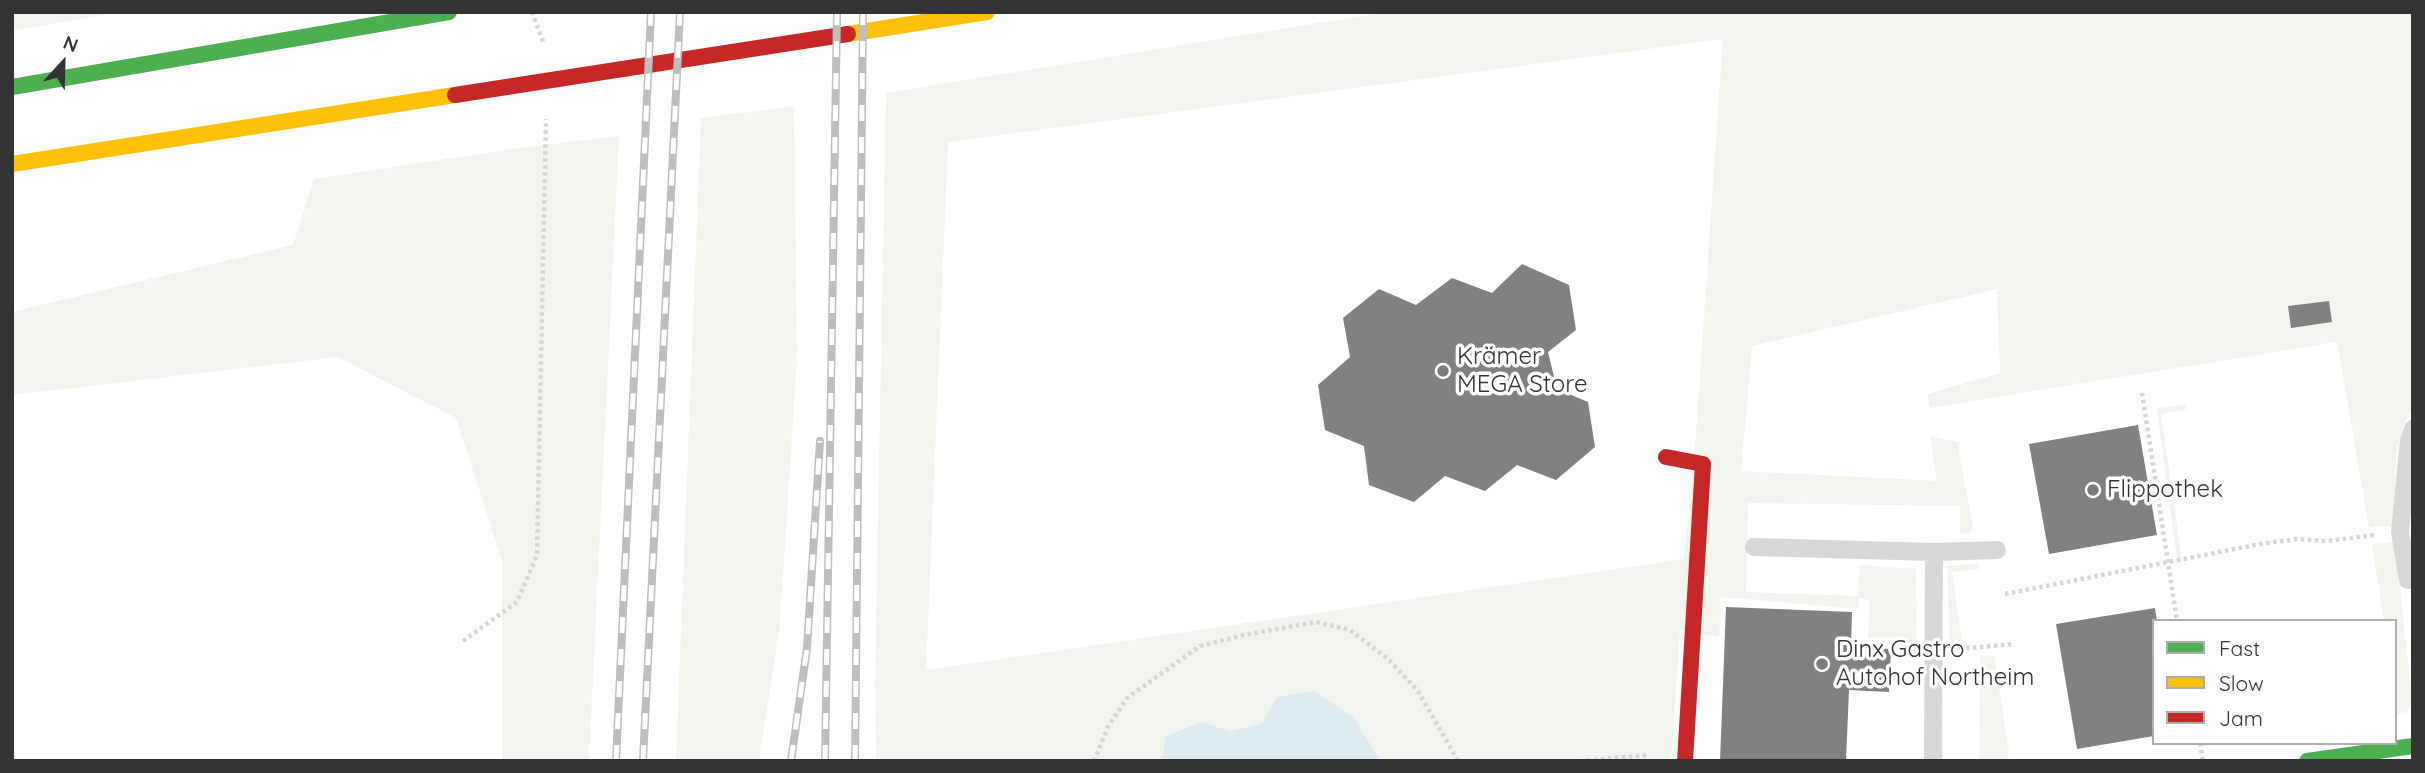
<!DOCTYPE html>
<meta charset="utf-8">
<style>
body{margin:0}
#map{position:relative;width:2425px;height:773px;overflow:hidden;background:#fff;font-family:Quicksand,sans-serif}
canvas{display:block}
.frame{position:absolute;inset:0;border:14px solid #333;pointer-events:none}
.legend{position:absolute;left:2152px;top:619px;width:245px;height:126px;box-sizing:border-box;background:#fff;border:2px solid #adadad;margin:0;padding:9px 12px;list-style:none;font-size:21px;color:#333}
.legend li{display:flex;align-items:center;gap:14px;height:35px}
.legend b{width:35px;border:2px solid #adadad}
.north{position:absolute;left:28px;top:28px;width:70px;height:70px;-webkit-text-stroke:5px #fff;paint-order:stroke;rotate:22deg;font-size:19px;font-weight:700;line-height:28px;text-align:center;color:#333}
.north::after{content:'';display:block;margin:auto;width:24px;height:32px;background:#333;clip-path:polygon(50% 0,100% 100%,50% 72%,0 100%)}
</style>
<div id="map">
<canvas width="2425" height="773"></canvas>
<div class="frame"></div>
<ul class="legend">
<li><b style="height:9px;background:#4caf50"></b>Fast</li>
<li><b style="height:9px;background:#ffc107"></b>Slow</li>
<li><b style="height:9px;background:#c62828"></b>Jam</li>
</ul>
<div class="north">N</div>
</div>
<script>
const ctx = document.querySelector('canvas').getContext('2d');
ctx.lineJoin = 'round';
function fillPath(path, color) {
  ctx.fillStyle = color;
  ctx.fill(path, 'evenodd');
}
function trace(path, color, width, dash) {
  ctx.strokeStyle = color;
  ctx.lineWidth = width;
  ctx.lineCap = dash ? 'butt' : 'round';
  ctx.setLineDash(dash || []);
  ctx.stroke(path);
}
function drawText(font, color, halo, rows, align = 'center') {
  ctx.font = font + ' Quicksand,sans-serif';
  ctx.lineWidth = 7;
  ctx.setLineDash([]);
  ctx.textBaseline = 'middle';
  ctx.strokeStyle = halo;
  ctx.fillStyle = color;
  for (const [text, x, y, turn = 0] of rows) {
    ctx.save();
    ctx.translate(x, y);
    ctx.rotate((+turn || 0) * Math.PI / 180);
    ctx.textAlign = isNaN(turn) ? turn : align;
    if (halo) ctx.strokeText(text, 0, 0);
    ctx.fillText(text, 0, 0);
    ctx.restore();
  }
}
const green = new Path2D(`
 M12 12H119L12 31Z
 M1387 12H2413V409C2390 437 2396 491 2396 526L2369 527 2337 342 1929 408 1928 394 2000 373 1997 289 1752 346 1741 471 1937 481 1930 436 1957 442 1973 526 1970 532 1960 534V506L1748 503 1746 592 1858 596 1859 565 1916 569 1917 657H1901L1899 637 1868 638 1870 601 1859 597 1858 609 1721 597 1719 637 1680 630 1671 761H1381L1354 718 1277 697 1262 723 1231 731 1202 722 1167 736 1161 761H876L875 683 886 93ZM1723 39 1694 463 1684 559 926 670 948 142Z
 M794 106 797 355 780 625 759 761H676L701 118Z
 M619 136 589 761H502V560L456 418 338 357 12 395V312L293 245 314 179 520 148Z
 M2185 405 2186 410 2161 414 2182 561 2177 560 2157 408Z
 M2395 542 2412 700 2407 712 2395 714V621H2384L2372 544Z
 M1979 563V569L1952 572 1962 641 1950 644 1947 566Z
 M1980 656H1994L2009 752 2007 761H1979Z`);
const water = new Path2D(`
 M1314 691 1354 718 1381 761H1161L1166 736 1202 722 1231 731 1262 723 1277 697Z`);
const building = new Path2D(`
 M1522 264 1569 285 1576 330 1548 352 1557 389 1588 402 1595 447 1556 480 1517 465 1485 491 1445 476 1414 502 1369 485 1364 446 1325 430 1318 385 1350 357 1343 318 1379 289 1416 305 1452 278 1492 293Z
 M2329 301 2332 322 2291 328 2288 306Z
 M2138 425 2157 535 2049 554 2029 444Z
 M1726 607 1852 612 1851 647 1891 649 1889 692 1849 690 1846 761H1720Z
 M2155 608 2157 621H2154V736L2077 749 2056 624Z`);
const path = new Path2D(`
 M532 12 544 44
 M2142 393 2177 621
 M2005 594 2260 544 2297 539 2327 541 2375 535
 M463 641 517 602 537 555 546 119
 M1959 649 2014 644
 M2200 743 2203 761
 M1094 761 1108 727 1127 698 1200 646 1244 635 1316 622 1350 630 1388 659 1418 691 1458 761
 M1580 761 1649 755`);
const lane = new Path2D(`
 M1754 547 1934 552 1997 550
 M2408 580 2400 532 2409 440 2413 429
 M1933 761 1934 552`);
const fast = new Path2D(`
 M12 87 449 12
 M2307 761 2413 746`);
const slow = new Path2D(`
 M848 34 987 12
 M12 164 455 95`);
const jam = new Path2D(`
 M455 95 848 34
 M1666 457 1703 464 1685 761`);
const rail = new Path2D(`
 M616 761 651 12
 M643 761 680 12
 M791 761 807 648 820 441
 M825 761 837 12
 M855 761 863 12`);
const markers = [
 [1443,371,7,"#7a7a7a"],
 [2093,490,7,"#7a7a7a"],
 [1822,664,7,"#7a7a7a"]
];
const poiNames = [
 ["Krämer",1457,357],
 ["MEGA Store",1457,385],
 ["Flippothek",2107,490],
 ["Dinx Gastro",1836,650],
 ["Autohof Northeim",1836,678]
];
fillPath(green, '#f1f5ed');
fillPath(water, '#ddebf3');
fillPath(building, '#818181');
trace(path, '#d6d6d6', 4.5, [3.5, 3.5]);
trace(lane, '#d7d7d7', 18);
trace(fast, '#4caf50', 16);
trace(slow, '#ffc107', 16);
trace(jam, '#c62828', 16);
trace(rail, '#bebebe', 8);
trace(rail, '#fff', 5, [16]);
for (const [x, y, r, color] of markers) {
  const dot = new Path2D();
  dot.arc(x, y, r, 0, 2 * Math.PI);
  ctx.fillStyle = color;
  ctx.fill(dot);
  trace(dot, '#fff', 2.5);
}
drawText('24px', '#333', '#fff', poiNames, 'left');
</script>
